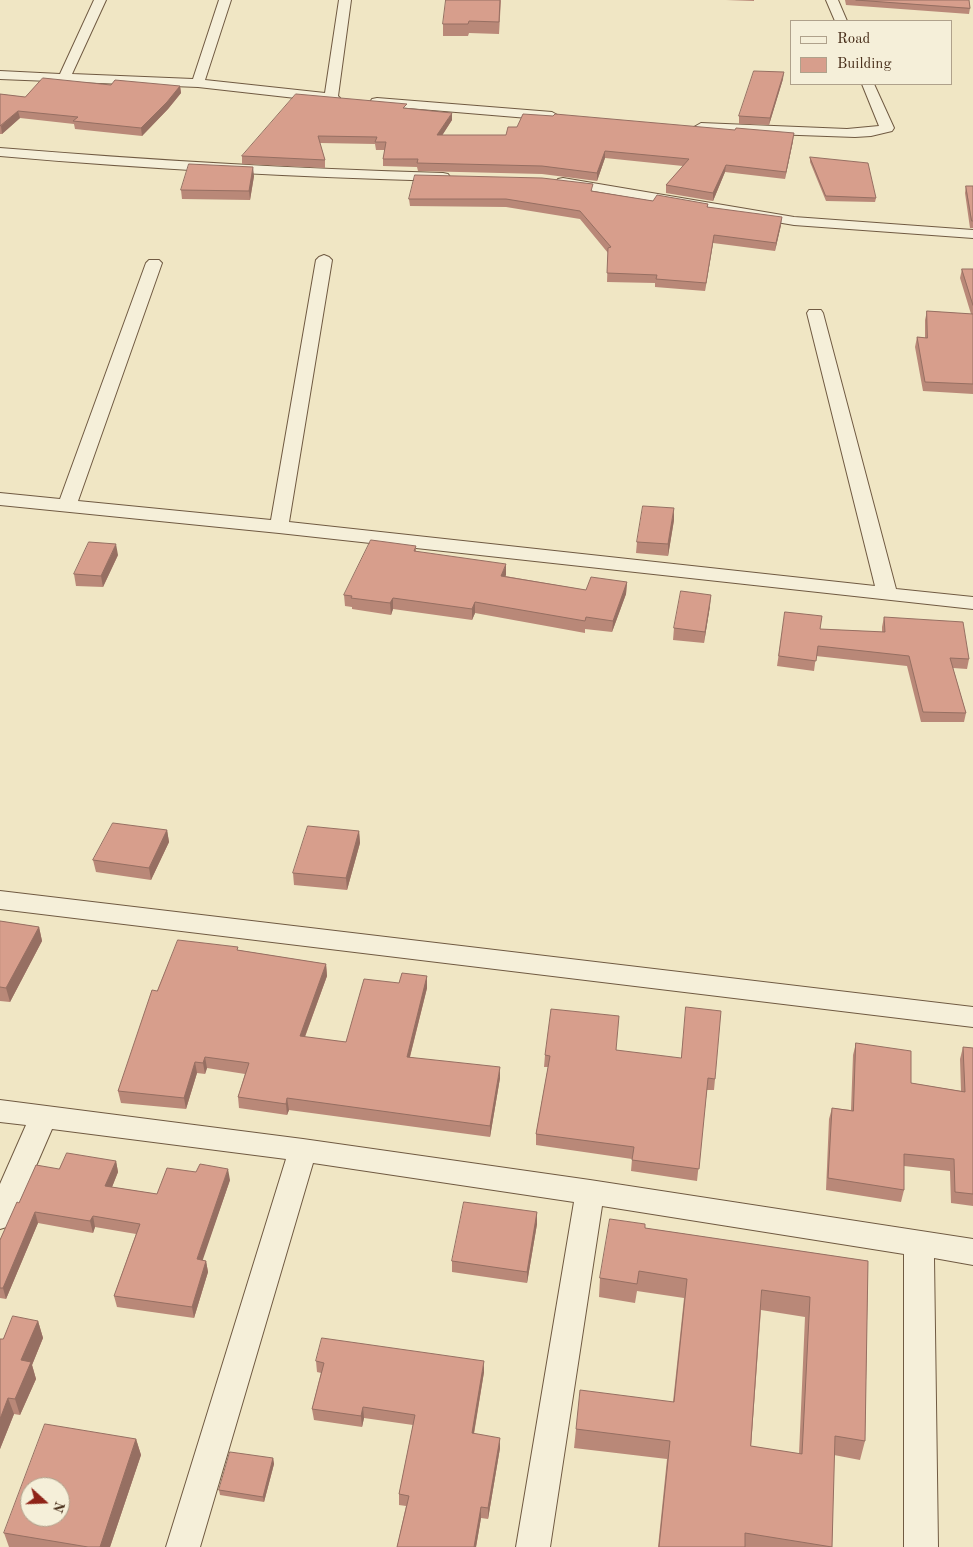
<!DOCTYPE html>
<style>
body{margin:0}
#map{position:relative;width:973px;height:1547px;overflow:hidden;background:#f0e6c4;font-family:"Old Standard TT",serif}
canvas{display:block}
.legend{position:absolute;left:790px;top:20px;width:162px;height:65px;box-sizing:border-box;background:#f5efd9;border:1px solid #afa18b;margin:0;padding:6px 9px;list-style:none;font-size:15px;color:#452b17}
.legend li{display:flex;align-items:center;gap:10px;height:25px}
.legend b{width:25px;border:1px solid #afa18b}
.north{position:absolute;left:20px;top:1477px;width:50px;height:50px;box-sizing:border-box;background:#f5efd9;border:1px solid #afa18b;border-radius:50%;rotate:110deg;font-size:14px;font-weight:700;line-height:20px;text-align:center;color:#452b17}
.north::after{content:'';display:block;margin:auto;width:18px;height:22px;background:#8f2418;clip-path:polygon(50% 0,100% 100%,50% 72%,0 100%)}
</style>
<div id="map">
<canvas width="973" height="1547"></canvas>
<ul class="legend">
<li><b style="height:6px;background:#f5efd9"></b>Road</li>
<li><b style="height:14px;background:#d79e8c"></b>Building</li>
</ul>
<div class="north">N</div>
</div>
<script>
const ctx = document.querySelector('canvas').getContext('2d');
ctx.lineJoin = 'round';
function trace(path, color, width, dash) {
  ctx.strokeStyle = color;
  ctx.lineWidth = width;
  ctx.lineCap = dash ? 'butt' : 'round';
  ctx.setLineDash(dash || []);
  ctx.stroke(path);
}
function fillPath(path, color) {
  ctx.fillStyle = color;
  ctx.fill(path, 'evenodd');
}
const minor = new Path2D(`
 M94 0H106L72 74 193 79 219 0H231L205 80 325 93 339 0H351L338 96 340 98 338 101 331 102 198 87 0 79V71L60 74Z
 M826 0H838L847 21H835Z
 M862 84H874L894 128 892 131 871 136 855 137 716 132 701 131 694 127 701 123 847 129 879 126Z
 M377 98 552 112 559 116 552 120 372 105 370 102 372 99Z
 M0 148C148 160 295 169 443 173L448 174 450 177 448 180 443 181C295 177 148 169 0 156Z
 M563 178 794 217 973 230V238L794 225 558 185 556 182 558 179Z
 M324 255 329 257 332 260 289 522 875 586 807 313 809 310H821L823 313 896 589 973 597V609L279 533 0 505V493L60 499 146 263 149 260H159L162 263 78 501 271 520 316 260 319 257Z
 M0 891 973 1007V1027L0 909Z
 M0 1100 303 1139 590 1180 973 1239V1265L934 1258 938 1547H904V1254L602 1206 550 1547H516L574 1202 313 1163 200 1547H166L286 1159 52 1129 10 1226 0 1229V1184L26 1125 0 1122Z`);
const wall = new Path2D(`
 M501 0 499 34 469 33 468 36H443V24Z
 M726 0H754V1Z
 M845 0H969L970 8 969 14 846 5Z
 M783 79 769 125 739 124V116Z
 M111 85 180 86 181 93 168 109 142 136 75 129 74 124 20 118 2 134H0V94L25 97Z
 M407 109 452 120 442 135 793 141 785 179 725 172 713 201 666 193V185L683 166 605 158 597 181 542 174 418 171 417 167 383 166V159L385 150H376L375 144 320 143 325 160V168L242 164V156Z
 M810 157 876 198 875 202 826 201 810 162Z
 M254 176 250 200 182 199 181 190Z
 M966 186H973V228H970L965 193Z
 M593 192 653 201 708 204V207L781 225 775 251 713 243 705 291 655 287V283L607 282 608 253 580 219 506 207 410 206 409 199Z
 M962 269H973V394L923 391 915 347 917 337 925 338V320L927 311 971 314 960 278Z
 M674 520 668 556 636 553 637 542Z
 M416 546V551L506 575 505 576 586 590 627 582 626 594 612 632 585 629V633L475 613 472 620 393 609 391 615 352 609V607L345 606 344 595Z
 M118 555 103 587 76 586 74 574Z
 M710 606 704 643 673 640 674 628Z
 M785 612 820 629 882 632V627L884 617 969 659 967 669 953 668 966 713 964 722H921L907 666 816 656 814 671 777 666Z
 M167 830 169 842 151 880 96 872 93 860Z
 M359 831 360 843 347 890 294 885 293 873Z
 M0 921 39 927 42 941 10 1002 0 1001Z
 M238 950 326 964 327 976 305 1037 346 1042 399 983 427 976V988L410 1057 500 1078 490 1137 289 1110 287 1115 239 1108 238 1097 245 1074 207 1068 205 1074 197 1073 186 1109 121 1103 118 1091 157 991Z
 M856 1043 911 1083 961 1091 960 1059 963 1047 973 1048V1206L951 1203 950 1171 904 1166V1190L901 1202 826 1190 829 1119 832 1108 851 1110 853 1055Z
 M616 1050 715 1079 714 1090H707L697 1181 631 1171 632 1159 536 1145V1134L548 1067H544L545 1055Z
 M116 1161 118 1172 112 1187 157 1194 230 1180 202 1260 206 1261 208 1272 194 1318 117 1307 114 1296 136 1234 95 1227 93 1233 38 1223 6 1299 0 1298V1240L19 1203 59 1169Z
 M537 1212V1224L527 1283 452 1272V1261Z
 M645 1228 868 1261 865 1441 860 1460 834 1455 832 1547H658L667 1459 574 1448 576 1429 673 1402 684 1298 637 1291 635 1303 599 1297 600 1278ZM761 1310 805 1317 799 1454 751 1446Z
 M38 1321 43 1338 32 1365 36 1379 20 1415 14 1414 0 1449V1339H3Z
 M316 1361 484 1372 474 1434 500 1448 488 1519 481 1518 476 1547H397L406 1506 399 1505V1494L413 1425 364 1418 362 1427 314 1420 312 1409 321 1373 317 1372Z
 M136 1439 141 1455 110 1547H9L4 1533Z
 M273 1458 274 1464 264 1502 220 1495 219 1490Z`);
const shadedWall = new Path2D(`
 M784 72 783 79 769 125 770 118Z
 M180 86 181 93 168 109 142 136 141 128Z
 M18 111 20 118 2 134 1 126Z
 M452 113V120L438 142 437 135Z
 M794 133 793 141 785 179 786 172Z
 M605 151V158L597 181V173Z
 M726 165 725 172 713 201V193Z
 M253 167 254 176 250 200 249 191Z
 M782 217 781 225 775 251 776 243Z
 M714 235 713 243 705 291 706 283Z
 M674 508V520L668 556V544Z
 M116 544 118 555 103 587 101 576Z
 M506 564V575L501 587V576Z
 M627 582 626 594 612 632 613 621Z
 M711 595 710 606 704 643 705 632Z
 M393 598V609L391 615 390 603Z
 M475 602V613L472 620V609Z
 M167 830 169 842 151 880 149 868Z
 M359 831 360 843 347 890 346 878Z
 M39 927 42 941 10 1002 6 988Z
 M326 964 327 976 301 1047 300 1036Z
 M427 976V988L407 1068V1057Z
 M205 1057 207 1068 205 1074 203 1063Z
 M195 1062 197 1073 186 1109 184 1098Z
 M500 1067V1078L490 1137V1126Z
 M287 1098 289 1110 287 1115 286 1104Z
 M116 1161 118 1172 108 1197 105 1186Z
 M228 1169 230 1180 199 1271 197 1259Z
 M35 1212 38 1223 6 1299 3 1288Z
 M537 1212V1224L527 1283V1272Z
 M93 1216 95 1227 93 1233 90 1221Z
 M206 1261 208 1272 194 1318 192 1307Z
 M38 1321 43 1338 32 1365 36 1379 20 1415 15 1399 21 1360Z
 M484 1361V1372L472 1444V1433Z
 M8 1398 14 1414 0 1449V1419Z
 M363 1407 364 1418 362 1427 361 1416Z
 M500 1438V1448L488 1519V1508Z
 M136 1439 141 1455 110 1547H100Z
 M273 1458 274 1464 264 1502 263 1497Z
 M481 1507V1518L476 1547H474Z`);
const building = new Path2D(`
 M446 0H500L499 22 469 21 468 24H443Z
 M856 0H969L970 8Z
 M754 71 784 72 770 118 739 116Z
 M43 78 111 85 115 80 180 86 167 102 141 128 73 121 78 117 18 111 0 126V94L25 97Z
 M296 94 407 104 403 108 452 113 437 135H506L508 127H517L523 114 553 116 555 114 735 130 736 128 794 133 786 172 726 165 713 193 666 185 689 159 605 151 597 173 542 166 417 163 418 159H383L386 142H375L377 137 318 136 325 160 242 156Z
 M810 157 868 163 876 198 826 196Z
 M189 164 253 167 249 191 181 190Z
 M415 175 542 178 593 184 591 191 653 201 657 195 708 204 707 207 782 217 776 243 714 235 706 283 656 279 657 275 607 273 608 248 611 247 580 211 506 199H409Z
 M966 186H973V221H972Z
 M962 269H973V305Z
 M927 311 973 314V384L925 382 917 337 927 338Z
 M643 506 674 508 668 544 637 542Z
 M371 540 416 546 414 551 506 564 501 576 586 590 591 577 627 582 613 621 586 617 585 621 475 602 472 609 393 598 390 603 351 598 352 596 344 595Z
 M89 542 116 544 101 576 74 574Z
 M681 591 711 595 705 632 674 628Z
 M785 612 822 616 820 629 885 632 884 617 963 622 969 659 950 658 966 713 923 712 909 656 818 646 816 661 779 656Z
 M113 823 167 830 149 868 93 860Z
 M308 826 359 831 346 878 293 873Z
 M0 921 39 927 6 988 0 987Z
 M178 940 238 947 237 950 326 964 300 1036 346 1042 364 979 399 983 402 973 427 976 407 1057 500 1067 490 1126 287 1098 286 1104 238 1097 249 1063 205 1057 203 1063 195 1062 184 1098 118 1091 152 990 157 991Z
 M686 1007 721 1011 715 1079 708 1078 699 1169 632 1160 634 1147 536 1134 550 1056 545 1055 551 1009 619 1016 616 1050 681 1058Z
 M856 1043 911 1051V1083L965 1092 963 1047 973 1048V1194L955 1192 954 1159 904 1154V1190L828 1178 832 1108 853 1111Z
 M67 1153 116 1161 105 1186 157 1194 167 1168 196 1172 200 1164 228 1169 197 1259 206 1261 192 1307 114 1296 140 1224 93 1216 90 1221 35 1212 3 1288H0V1240L17 1202 19 1203 36 1165 59 1169Z
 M464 1202 537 1212 527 1272 452 1261Z
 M610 1219 645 1224V1228L868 1261 865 1441 835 1436 832 1547 745 1533V1547H659L670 1441 576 1429 580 1390 674 1402 687 1279 639 1271 637 1284 600 1278ZM762 1290 810 1297 802 1454 751 1446Z
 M13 1316 38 1321 21 1360 31 1362 15 1399 8 1398 0 1419V1339H3Z
 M322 1338 484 1361 472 1433 500 1438 488 1508 481 1507 474 1547H397L409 1496 399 1494 415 1415 363 1407 361 1416 312 1409 324 1363 316 1361Z
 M45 1424 136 1439 100 1547H88L4 1533ZM30 1487H60V1517H30Z
 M230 1452 273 1458 263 1497 219 1490Z`);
trace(minor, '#705a42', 2);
fillPath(minor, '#f5efd9');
fillPath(wall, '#b98878');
fillPath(shadedWall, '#966f62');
fillPath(building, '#d79e8c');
trace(building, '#966f62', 1);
</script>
